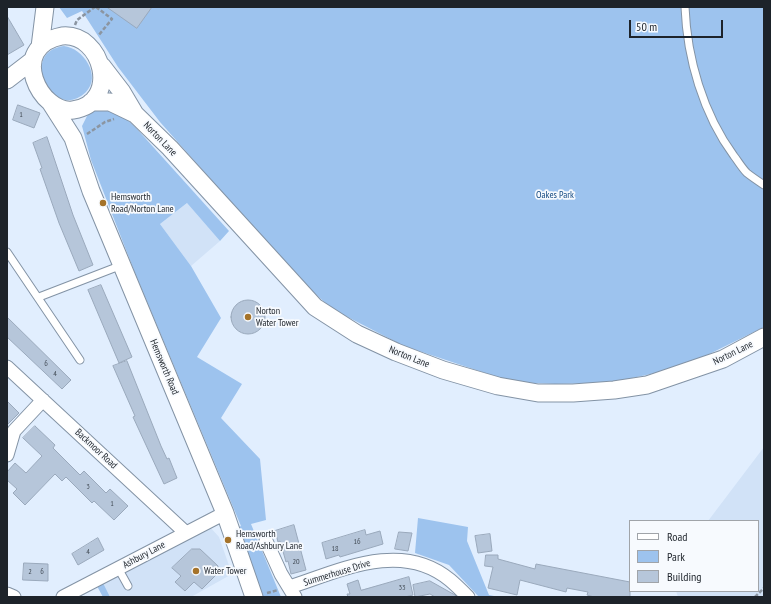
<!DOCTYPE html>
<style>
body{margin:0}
#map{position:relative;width:771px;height:604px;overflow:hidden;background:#e1eefe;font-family:"PT Sans Narrow",sans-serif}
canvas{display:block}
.frame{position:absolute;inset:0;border:8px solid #1d232a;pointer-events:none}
.legend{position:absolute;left:629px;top:520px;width:130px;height:72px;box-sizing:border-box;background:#f7fafe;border:1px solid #a0a4a9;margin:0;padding:5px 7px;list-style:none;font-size:12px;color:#1d232a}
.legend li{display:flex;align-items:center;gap:8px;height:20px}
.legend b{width:20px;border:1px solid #a0a4a9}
.scale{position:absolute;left:629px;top:20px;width:94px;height:18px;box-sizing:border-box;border:2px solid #1d232a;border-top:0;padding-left:5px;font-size:12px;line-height:14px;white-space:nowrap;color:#1d232a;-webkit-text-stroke:3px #f7fafe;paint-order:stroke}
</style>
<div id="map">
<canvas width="771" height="604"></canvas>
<div class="frame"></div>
<ul class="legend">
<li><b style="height:5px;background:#fff"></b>Road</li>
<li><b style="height:11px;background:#9dc3ee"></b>Park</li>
<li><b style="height:11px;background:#b6c6da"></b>Building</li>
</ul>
<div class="scale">50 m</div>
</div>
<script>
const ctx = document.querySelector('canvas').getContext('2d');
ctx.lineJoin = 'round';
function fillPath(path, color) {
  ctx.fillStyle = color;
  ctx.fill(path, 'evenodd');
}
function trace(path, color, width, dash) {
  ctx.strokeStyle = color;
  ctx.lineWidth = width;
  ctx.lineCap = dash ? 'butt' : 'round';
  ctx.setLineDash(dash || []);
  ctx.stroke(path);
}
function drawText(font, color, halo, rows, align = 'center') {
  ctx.font = font + ' "PT Sans Narrow",sans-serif';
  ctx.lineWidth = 3.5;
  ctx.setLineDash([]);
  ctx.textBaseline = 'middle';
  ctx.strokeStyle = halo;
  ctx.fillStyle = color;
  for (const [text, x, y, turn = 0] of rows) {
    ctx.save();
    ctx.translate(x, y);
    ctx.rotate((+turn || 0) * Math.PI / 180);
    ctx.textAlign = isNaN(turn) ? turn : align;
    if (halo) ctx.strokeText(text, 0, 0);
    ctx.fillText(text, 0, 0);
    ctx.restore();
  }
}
const built = new Path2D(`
 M187 203 220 241 191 266 160 224Z
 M764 447V597H678L676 591H758V521H708Z
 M210 527 219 537 232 574 191 597H103L97 586Z`);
const green = new Path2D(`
 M59 7H764V327L683 367 609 383 555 384 512 382 404 346 332 309 299 279 160 122 118 67 82 11 67 18Z
 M64 46C83 48 102 76 86 92 53 124 17 52 64 46Z
 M100 106 117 110 137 129 229 231 220 241 187 203 160 224 191 266 221 318 197 357 242 384 221 418 260 459 266 520 251 524 281 597H262L239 527 241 526 135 273 91 160 82 126 87 116Z
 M418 518 468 527 467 541 489 595 499 597H479L449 565 415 553Z
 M103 583 110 597H103L97 586Z`);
const building = new Path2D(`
 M107 7H152L137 28Z
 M7 16 24 45 7 55Z
 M18 105 40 113 34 128 13 120Z
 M47 137 73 215 93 265 79 271 59 223 40 169 42 168 33 143Z
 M101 285 132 357 119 363 88 290Z
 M231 317a17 17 0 1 1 34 0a17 17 0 1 1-34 0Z
 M7 317 71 380 62 389 7 337Z
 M127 361 161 446 167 459 169 458 177 478 164 484 133 417 135 416 113 366Z
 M7 401 19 413 7 425Z
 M35 426 55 445 53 448 80 475 84 471 106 493 110 489 128 506 114 520 94 501 92 503 66 477 62 481 55 474 25 505 13 493 17 489 7 480V472L15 463 26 473 42 456 23 438Z
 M294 525 306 570 291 574 288 561 286 562 280 541 278 542 275 531Z
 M365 530 366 535 380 531 383 544 340 557 339 555 326 559 322 543Z
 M399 532 412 533 408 551 395 549Z
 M490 534 492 551 478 553 475 536Z
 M98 538 104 550 78 565 72 554Z
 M192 549H200L218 566 217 574 202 589 194 582 185 591 175 582 181 576 172 568Z
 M486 555H498V559L535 569 536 564 630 582V597H594L587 595 588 592 567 588 566 592 520 580 517 595 488 588 493 567 485 566Z
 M24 563 48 564V581L23 580Z
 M409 577 413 595 405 597H348L347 594H350L347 584 358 580 361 590Z
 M430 581 455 595 457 597H435L430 594 415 597 413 585Z`);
const path = new Path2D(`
 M96 7 112 19 98 36
 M75 25 77 20 95 7
 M87 134 105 122 114 119
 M267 593 278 590
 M755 597 764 588`);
const service = new Path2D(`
 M685 7C687 58 703 114 734 156 738 161 742 168 747 173 752 177 758 181 764 185
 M7 252 80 360
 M39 297 122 265
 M118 568 128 586`);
const minor = new Path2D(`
 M7 367 186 533
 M7 455 14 431 43 400
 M266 541 281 574 295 597
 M290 587C341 570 402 540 450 580 456 585 462 591 468 597
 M7 594 14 597
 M63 597 225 513`);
const tertiary = new Path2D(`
 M62 36C103 32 121 103 73 110 41 115 6 47 62 36Z
 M40 47 45 7
 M102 66 122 92 135 114 170 148 315 307 357 334 396 352 443 370 498 386 538 393H573L614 390 647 385 723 359 764 337
 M7 80 33 60
 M50 102 73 138 91 191 225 513 254 597
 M91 102H110L135 114`);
const markers = [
 [103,203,4,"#a5732a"],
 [248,317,4,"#a5732a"],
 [228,540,4,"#a5732a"],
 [196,571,4,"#a5732a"]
];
const numberNames = [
 ["1",21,115],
 ["6",46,364],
 ["4",55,374],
 ["3",88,487],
 ["1",112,504],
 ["16",357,542],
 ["18",335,549],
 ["4",88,552],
 ["20",296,562],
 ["2",30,572],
 ["6",42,572],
 ["33",402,588]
];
const streetNames = [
 ["Norton Lane",160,139,46],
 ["Norton Lane",733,353,-26],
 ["Norton Lane",409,357,22],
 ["Hemsworth Road",164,367,67],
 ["Backmoor Road",96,449,43],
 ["Ashbury Lane",144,555,-28],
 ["Summerhouse Drive",337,573,-17]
];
const parkNames = [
 ["Oakes Park",555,195]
];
const poiNames = [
 ["Hemsworth",111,197],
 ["Road/Norton Lane",111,209],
 ["Norton",256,311],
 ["Water Tower",256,323],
 ["Hemsworth",236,534],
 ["Road/Ashbury Lane",236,546],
 ["Water Tower",204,571]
];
fillPath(built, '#d1e2f7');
fillPath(green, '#9dc3ee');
fillPath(building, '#b6c6da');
trace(building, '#9aa9bc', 1);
trace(service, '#8393a5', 9);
trace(minor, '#8393a5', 15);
trace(tertiary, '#8393a5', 19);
trace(path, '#8b95a1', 2.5, [4, 2]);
trace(service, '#fff', 7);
trace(minor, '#fff', 13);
trace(tertiary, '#fff', 17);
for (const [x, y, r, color] of markers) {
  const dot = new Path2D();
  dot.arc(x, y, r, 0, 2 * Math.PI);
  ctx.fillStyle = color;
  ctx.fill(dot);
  trace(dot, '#f7fafe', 1.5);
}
drawText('8px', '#434c56', null, numberNames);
drawText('10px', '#1d232a', '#f7fafe', streetNames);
drawText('10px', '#134981', '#f7fafe', parkNames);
drawText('10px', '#1d232a', '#f7fafe', poiNames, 'left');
</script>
